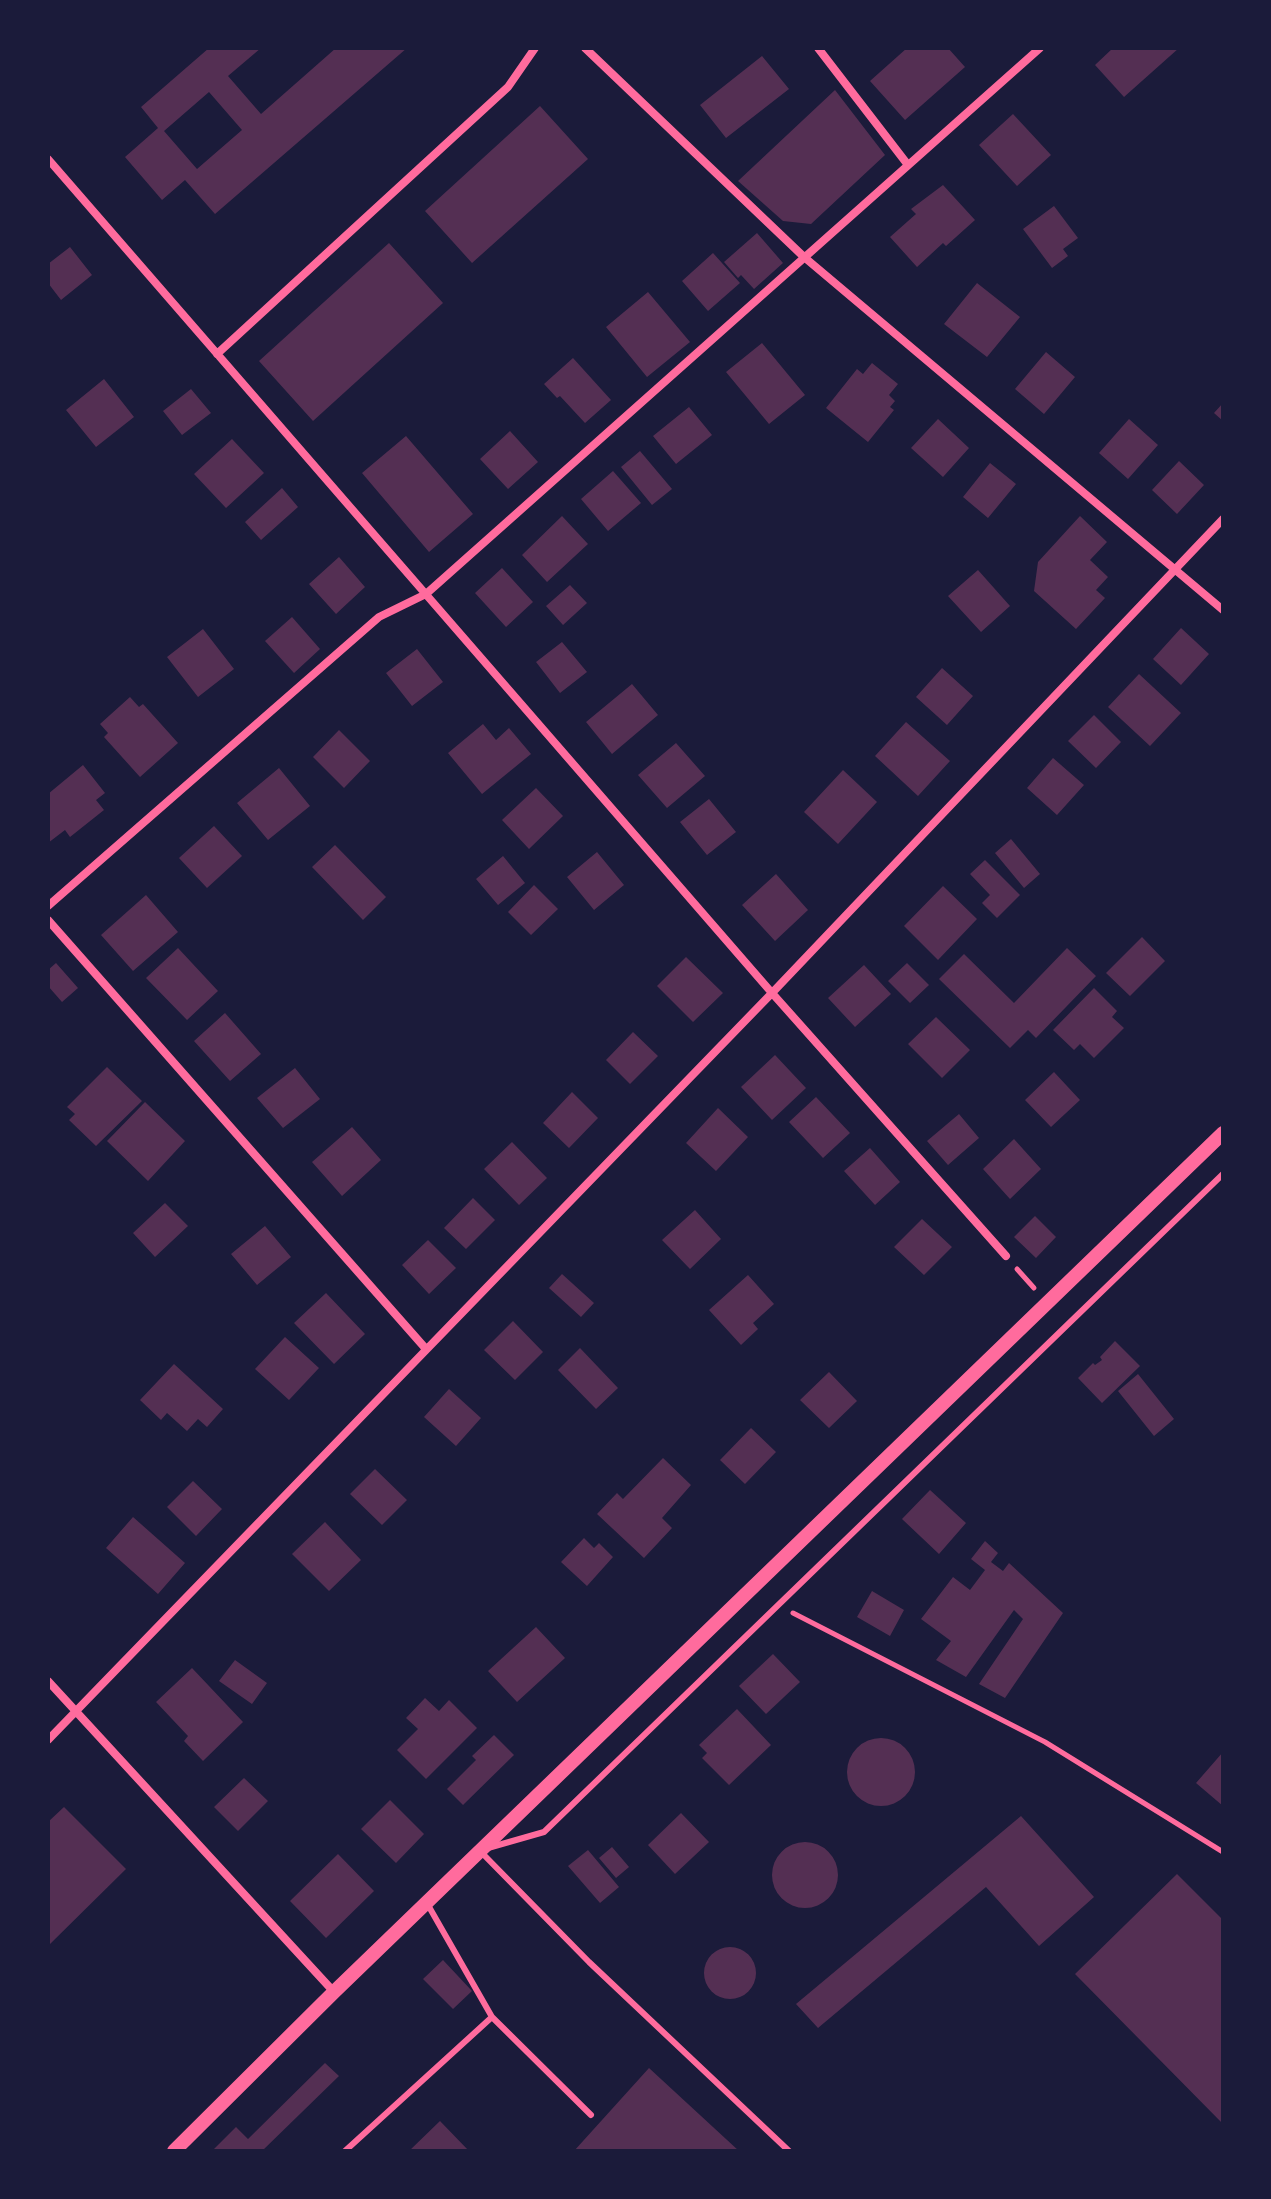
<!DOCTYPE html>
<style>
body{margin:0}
#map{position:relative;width:1271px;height:2199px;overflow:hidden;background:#1b1b3a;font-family:"IBM Plex Sans",sans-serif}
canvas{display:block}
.frame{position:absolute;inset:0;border:50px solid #1b1b3a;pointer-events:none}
</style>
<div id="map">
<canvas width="1271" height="2199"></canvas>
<div class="frame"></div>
</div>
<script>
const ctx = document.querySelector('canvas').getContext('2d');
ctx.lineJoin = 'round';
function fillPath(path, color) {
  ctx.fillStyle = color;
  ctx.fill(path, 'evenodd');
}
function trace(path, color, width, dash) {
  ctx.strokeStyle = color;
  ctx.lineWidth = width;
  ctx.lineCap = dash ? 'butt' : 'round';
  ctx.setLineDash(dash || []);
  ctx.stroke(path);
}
const building = new Path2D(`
 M209 48H261L228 76 261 114 336 48H407L215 214 185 180 162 200 125 157 158 128 141 107ZM209 92 242 130 197 169 164 131Z
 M907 48H948L965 67 905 120 870 81Z
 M1113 48H1179L1124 97 1095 65Z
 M762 56 789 89 726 138 700 105Z
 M835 90 885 155 811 224 783 221 738 181Z
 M540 106 588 159 472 263 425 211Z
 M1013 114 1051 155 1017 186 979 145Z
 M943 185 975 220 946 246 943 243 917 267 890 237 916 214 911 209Z
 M1054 206 1078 238 1063 249 1068 256 1052 268 1023 229Z
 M757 233 783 263 754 289 741 275 738 278 724 262Z
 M389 243 443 303 313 421 259 361Z
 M70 247 92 275 61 300 48 283V264Z
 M713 253 740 283 708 311 682 281Z
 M977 283 1020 317 987 357 944 324Z
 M648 292 690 342 647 377 606 327Z
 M762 343 805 395 769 424 726 372Z
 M1046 352 1075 377 1044 414 1015 389Z
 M573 358 611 400 585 423 560 396 557 398 544 384Z
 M872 363 898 384 889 395 895 401 890 407 894 410 868 442 826 408 857 369 863 374Z
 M104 379 134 417 96 447 66 410Z
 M191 389 211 413 182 435 163 411Z
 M1223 403V421L1214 413Z
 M689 407 712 435 676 464 653 436Z
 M938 419 969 448 943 477 911 448Z
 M1129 419 1158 445 1128 479 1099 453Z
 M510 431 538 462 508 489 480 459Z
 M406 436 473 514 429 552 362 473Z
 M232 439 264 473 226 508 194 474Z
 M640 451 672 489 652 505 621 467Z
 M1179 461 1204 485 1177 514 1152 490Z
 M990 463 1016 484 988 518 963 497Z
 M613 471 641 503 608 531 581 499Z
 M282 488 298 507 261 540 245 522Z
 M562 516 588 544 547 582 522 555Z
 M1080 516 1107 542 1090 560 1108 577 1096 590 1105 598 1076 629 1034 591 1038 562Z
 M339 557 365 587 336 614 309 584Z
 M502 568 533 602 506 627 475 593Z
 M978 570 1010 606 981 632 948 596Z
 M570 585 587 603 563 625 546 606Z
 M292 617 320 649 294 673 265 641Z
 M1181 628 1209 654 1181 685 1153 659Z
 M203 629 234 669 198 697 167 657Z
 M562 642 587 672 560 693 536 662Z
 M417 649 443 682 412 706 386 673Z
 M942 668 973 696 947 725 916 697Z
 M1139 674 1181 713 1150 746 1108 707Z
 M632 684 658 715 612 754 586 722Z
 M130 697 139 707 143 704 178 743 140 777 104 737 108 733 100 724Z
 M1094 715 1121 742 1096 768 1068 741Z
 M906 722 950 761 918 796 875 756Z
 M483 724 496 740 509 728 531 754 482 794 448 753Z
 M339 730 370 761 344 788 313 757Z
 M676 743 705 776 667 808 638 775Z
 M1053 758 1084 785 1057 815 1027 788Z
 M83 765 105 793 96 800 104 810 70 837 65 830 48 843V794Z
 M279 768 310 806 268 840 237 803Z
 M843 770 877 802 838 844 804 812Z
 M536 788 563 816 529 849 502 820Z
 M709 799 736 832 707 855 680 822Z
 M214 826 242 856 207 888 179 858Z
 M1011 839 1040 874 1024 888 995 853Z
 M335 845 386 897 363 920 312 867Z
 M597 852 624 885 594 910 567 877Z
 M503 856 525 883 498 905 476 879Z
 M985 860 1020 895 997 918 982 903 990 895 970 874Z
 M776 874 808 910 775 941 742 905Z
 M534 885 558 909 531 935 508 912Z
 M943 886 977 919 938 960 904 926Z
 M146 895 178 932 133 971 101 935Z
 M1142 937 1165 961 1130 996 1106 973Z
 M178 948 218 991 187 1020 146 978Z
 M1067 948 1096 976 1036 1038 1028 1030 1010 1048 939 979 964 954 1014 1003Z
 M686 957 723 993 693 1022 657 986Z
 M56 963 78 988 62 1002 48 986V970Z
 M907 963 929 985 910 1003 888 981Z
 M864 965 891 994 855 1027 828 998Z
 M1094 988 1117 1011 1112 1017 1124 1028 1094 1058 1080 1044 1074 1050 1053 1030Z
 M225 1013 261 1054 230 1081 194 1041Z
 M936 1017 970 1050 942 1078 908 1044Z
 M633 1032 658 1056 630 1084 606 1060Z
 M775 1055 806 1088 772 1120 741 1087Z
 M107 1067 142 1101 96 1146 69 1120 75 1114 67 1107Z
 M295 1068 320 1099 283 1128 257 1098Z
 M1054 1072 1080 1100 1051 1127 1025 1100Z
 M572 1092 598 1118 569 1148 543 1123Z
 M816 1097 850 1133 823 1158 789 1122Z
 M145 1102 185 1141 148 1181 107 1141Z
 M718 1108 748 1137 716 1171 686 1143Z
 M959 1114 979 1138 948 1165 927 1141Z
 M352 1127 381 1160 342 1196 312 1162Z
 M1014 1139 1041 1169 1010 1199 983 1169Z
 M512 1142 547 1178 519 1205 484 1169Z
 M870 1148 900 1182 875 1205 844 1171Z
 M473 1198 495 1220 466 1249 444 1228Z
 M165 1203 188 1226 155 1257 133 1233Z
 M695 1210 721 1239 690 1269 662 1240Z
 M1035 1216 1056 1237 1036 1258 1014 1237Z
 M922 1219 952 1247 924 1275 894 1247Z
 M265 1226 291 1257 257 1285 231 1254Z
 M428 1240 456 1268 429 1294 402 1265Z
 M562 1274 594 1303 581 1317 549 1288Z
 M748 1275 774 1304 753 1323 758 1329 741 1345 709 1310Z
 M326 1293 365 1334 334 1364 294 1323Z
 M513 1321 543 1352 515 1380 484 1350Z
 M285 1337 319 1368 289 1400 255 1369Z
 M1115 1341 1140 1366 1102 1403 1078 1378 1093 1363 1095 1365 1102 1360 1100 1357Z
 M580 1348 618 1388 596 1409 558 1370Z
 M174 1364 223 1409 207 1427 198 1419 187 1431 167 1413 161 1420 140 1400Z
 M829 1372 857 1401 829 1428 800 1400Z
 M1138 1374 1174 1419 1154 1436 1118 1391Z
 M449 1389 481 1418 456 1446 424 1417Z
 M751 1428 776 1452 745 1484 720 1460Z
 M663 1458 691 1485 662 1518 672 1528 644 1558 597 1514 617 1493 623 1499Z
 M375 1469 407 1500 382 1525 350 1494Z
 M193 1481 222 1509 196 1536 167 1507Z
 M930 1490 966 1523 939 1554 902 1519Z
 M133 1517 185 1563 158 1594 106 1548Z
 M325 1522 361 1560 329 1591 292 1554Z
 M584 1538 594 1548 599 1543 613 1557 587 1586 561 1562Z
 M985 1541 998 1553 991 1562 1003 1571 1009 1563 1063 1613 1005 1698 979 1684 1023 1619 1014 1610 966 1677 936 1660 951 1641 921 1619 953 1577 970 1590 985 1570 971 1559Z
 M872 1591 904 1610 890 1636 857 1617Z
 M536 1627 565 1658 517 1702 488 1671Z
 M773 1654 800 1682 766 1714 739 1686Z
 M235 1660 267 1683 252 1704 219 1681Z
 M192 1668 243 1722 203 1761 184 1741 188 1736 156 1702Z
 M425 1698 439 1711 449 1700 477 1728 426 1779 397 1750 418 1729 406 1718Z
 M737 1709 771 1745 729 1785 702 1758 707 1753 699 1745Z
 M494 1735 514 1755 463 1805 447 1789 476 1760 472 1756Z
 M847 1772a34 34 0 1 1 68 0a34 34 0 1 1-68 0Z
 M1223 1752V1806L1196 1783Z
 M244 1778 268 1801 238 1831 214 1807Z
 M390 1800 424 1834 396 1863 361 1829Z
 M64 1807 126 1869 48 1946V1822Z
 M681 1813 709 1842 675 1874 648 1845Z
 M1021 1816 1094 1897 1039 1946 986 1887 818 2028 796 2004Z
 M772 1875a33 33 0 1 1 66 0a33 33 0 1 1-66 0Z
 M612 1847 629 1867 616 1878 599 1858Z
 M588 1850 619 1887 600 1903 568 1866Z
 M338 1854 374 1891 326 1938 290 1901Z
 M1177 1874 1223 1920V2124L1075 1974Z
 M704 1973a26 26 0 1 1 52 0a26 26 0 1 1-52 0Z
 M443 1960 472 1991 453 2009 423 1979Z
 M325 2063 339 2076 262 2151H212L236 2127 248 2139Z
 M649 2068 739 2151H574Z
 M440 2121 469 2151H409Z`);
const path = new Path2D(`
 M1017 1269 1034 1288
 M793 1613 1045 1742 1223 1852`);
const service = new Path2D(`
 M488 1848 544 1832 1223 1174
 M482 1853 589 1962 789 2151
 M492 2017 591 2115
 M345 2151 492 2017 428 1905`);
const minor = new Path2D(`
 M585 48 804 257 1223 610
 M818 48 908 165
 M48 159 772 993 1006 1256
 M217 354 508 87 535 48
 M48 906 379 617 426 594 1040 48
 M48 920 426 1349
 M48 1681 334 1992
 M48 1740 772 993 1223 519`);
const tertiary = new Path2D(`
 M174 2151 334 1992 1223 1133`);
fillPath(building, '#542f53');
trace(path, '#ff6b9d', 5);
trace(service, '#ff6b9d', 6);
trace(minor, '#ff6b9d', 8);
trace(tertiary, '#ff6b9d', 14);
</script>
